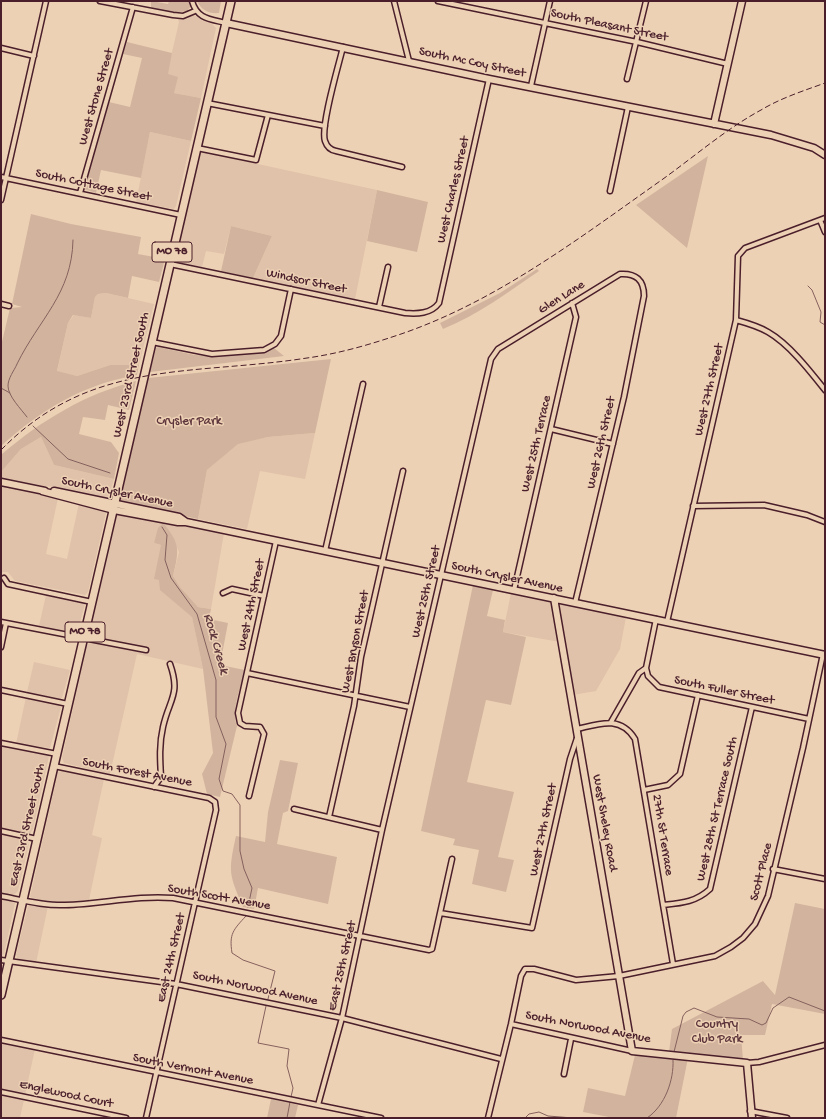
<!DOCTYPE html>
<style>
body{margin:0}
#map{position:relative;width:826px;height:1119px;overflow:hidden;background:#edd1b4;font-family:"Gochi Hand",sans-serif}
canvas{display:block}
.frame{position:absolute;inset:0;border:2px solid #4a1f2b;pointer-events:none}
</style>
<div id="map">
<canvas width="826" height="1119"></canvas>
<div class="frame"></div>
</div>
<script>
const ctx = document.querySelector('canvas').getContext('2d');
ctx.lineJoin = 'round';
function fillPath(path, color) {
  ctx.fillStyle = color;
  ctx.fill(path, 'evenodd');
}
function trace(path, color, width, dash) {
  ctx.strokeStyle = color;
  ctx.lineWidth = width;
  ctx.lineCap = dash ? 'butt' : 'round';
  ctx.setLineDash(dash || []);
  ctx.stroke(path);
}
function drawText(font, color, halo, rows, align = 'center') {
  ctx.font = font + ' "Gochi Hand",sans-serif';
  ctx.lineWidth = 3;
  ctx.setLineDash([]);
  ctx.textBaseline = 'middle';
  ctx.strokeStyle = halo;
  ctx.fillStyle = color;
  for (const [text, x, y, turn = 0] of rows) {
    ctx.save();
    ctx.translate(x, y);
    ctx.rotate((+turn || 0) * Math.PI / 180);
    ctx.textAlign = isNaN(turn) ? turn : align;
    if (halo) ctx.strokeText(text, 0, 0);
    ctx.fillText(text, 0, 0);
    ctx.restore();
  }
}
const built = new Path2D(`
 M193 15 211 23 216 28 201 98 174 93 167 74 179 22 178 19Z
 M150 132 191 141 176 206 174 209 136 202Z
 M203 152 377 190 355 299 253 278 272 236 231 226 224 254 206 251 202 267 177 262 176 259 193 184 200 153Z
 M106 293 154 304 139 365H110L77 376 57 372 68 323 74 315 91 318 95 297 98 294Z
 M315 433 305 479 260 471 247 529 198 519 207 470 238 443 268 437Z
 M41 437 54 465 114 479 109 496 101 498 56 487 43 486 1 478V472L21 449Z
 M1 485 58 498 46 554 67 559 79 503 104 510 106 513 88 592 85 595 15 581 8 572H1Z
 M121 512 224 533 211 609 198 607 180 587 173 576 179 552 170 532 154 543 161 545V590L192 616 203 669 137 654 110 774 64 763 62 758 87 645 92 642H96L135 651 136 645 93 637 90 633 117 516Z
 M511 593 552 602 560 642 503 632Z
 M46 595 83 602 85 604 77 633 75 634 39 626Z
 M563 603 626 617 620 649 596 691 573 695 560 611V605Z
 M34 662 70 670 62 698 60 699 27 692Z
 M26 697 57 704 61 707 50 748 16 744Z
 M1 745 44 753 49 756 33 829 30 834 1 828Z
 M63 770 104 779 92 835 102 838 89 900 68 903 49 902 30 897 58 772Z
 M1 834 26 839 29 844 18 891 14 895 1 893Z
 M1 898 11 900 15 903 4 954 1 956Z
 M30 904 48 906 36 963 18 960 16 955 28 906Z
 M1 1042 35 1049 20 1118H1Z`);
const green = new Path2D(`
 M151 1 168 4 169 1H189L191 6 187 11 175 13 154 9 151 7Z
 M197 1H221L219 13C209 14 201 10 197 1Z
 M127 42 172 53 168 74 178 77 174 93 201 98 191 141 150 132 141 178 101 170 96 193 84 189 109 102 130 107 142 58 123 54Z
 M708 156 687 248 636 205Z
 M377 190 428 202 417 252 367 241Z
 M31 214 71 224 141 237 138 254 165 259 159 282 132 276 128 298 106 293 98 294 95 297 91 318 73 315 68 323 57 371 77 376 110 365H139L137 375C82 385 42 409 1 446V346L10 308 22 307 12 304Z
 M231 226 272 236 253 278 221 271Z
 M537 269 539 271C508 292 478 315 443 329L440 323 500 293Z
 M158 347 195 355 211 356 254 353 274 348 284 356 150 372 156 348Z
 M331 359 315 433 268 437 238 444 207 470 198 519 120 502 148 378Z
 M136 381 129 410 108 405 105 420 83 417 79 434 111 442 119 453 114 479 54 465 41 437 21 449 1 472 2 454C42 420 85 394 136 381Z
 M163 523C181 544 179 551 173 576L180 587 198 607 211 609 209 619 228 623 220 665 245 670C241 687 231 709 237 726L220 797 207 794 202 774 213 753 203 669 192 617 160 590 159 580 154 579 161 545 154 543 158 528Z
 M473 585 493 590 487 616 505 620 503 632 526 637 511 705 486 700 467 782 514 792 498 857 514 860 506 892 472 884 479 850 453 845 455 839 421 831Z
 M280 760 298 763 288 811 283 813 277 844 337 857 328 904 258 888 254 909 243 907C229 874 228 872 236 836L265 842 268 812Z
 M795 903 825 909V1014L772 1004 765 1035H741L743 1060 669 1052 672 1029 763 981 775 995Z
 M635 1055 688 1058 676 1118H614L583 1112 588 1088 625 1096Z
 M271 1099 298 1105 295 1118H267Z`);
const stream = new Path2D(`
 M808 286 812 290 821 312 820 322 825 325
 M1 388 10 393
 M27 417C21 409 8 396 8 386 8 378 14 371 17 364 39 319 72 294 73 240
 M33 426 68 459 110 473
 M162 527 167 535 165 560 171 578 197 614 216 680V717L226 744 219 779 223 791 232 794 240 805V851L244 869 252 888 248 907
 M246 916C233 930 229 934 232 953L243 960 275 971 268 999
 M266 1006 258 1043 289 1049 287 1066 293 1088 291 1097
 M674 1052 683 1016 686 1012 694 1008 717 1017 749 1019 762 1025 766 1023 773 1008 789 997 825 1011
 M287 1118 290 1102
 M525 1118 529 1114 539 1112 548 1116 573 1118
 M647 1118C665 1106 674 1080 673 1060`);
const street = new Path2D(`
 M100 1 173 15 183 16 195 11
 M192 1C197 19 210 19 226 23
 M394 1 409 61
 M438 1 637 42 728 64
 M343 47C339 64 320 127 325 141 327 147 330 150 336 151L402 167
 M1 48 34 56
 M627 79 646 1
 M531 86 550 1
 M207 103 325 126
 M197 148 256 160 268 115
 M1 177 181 215
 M610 191 628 107
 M80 193 133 7
 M1 200 46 1
 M820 220 825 232
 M170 264 405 313C417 314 431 314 439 303L489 79
 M1 304 9 306
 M379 307 388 267
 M736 320C747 323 758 326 768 332 789 344 810 371 825 390
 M152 342 212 354 264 350 275 344 281 336 291 289
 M551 429 613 444
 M693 506 764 505 807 515 825 522
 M325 551 363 384
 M4 578 8 584 92 602
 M514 590 576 317 572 303
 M223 593 232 589 264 596
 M1 622 146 650
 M667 622 736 320 738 256 745 248 825 218
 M1 647 6 623
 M646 668 648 676 659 687 809 719
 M247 673 410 707
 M1 690 68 704
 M611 722 639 673 646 668 656 619
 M577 729C599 724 620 715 635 739L673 964
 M1 743 57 754
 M54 766 209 798 215 802 216 810 146 1118
 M154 787 161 777C160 760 159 744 163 727 169 699 181 695 170 664
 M644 790 668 785 680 774 698 695
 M249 796 264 734 260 727 245 726 240 723 238 713 276 541
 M294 809 382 830
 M329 817 354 706 361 657 403 471
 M1 831 37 839
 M773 869 825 879
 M1 896C22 900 44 906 65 905 102 904 137 895 173 898L429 950 432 949 452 859
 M663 905C682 903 696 902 710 889L752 707
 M440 913 532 928 570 759 577 738
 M1 960 176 984 342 1018 501 1059
 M511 1024 632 1051
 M1 1040 381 1118
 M747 1063 759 1062 825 1045
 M564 1074 571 1039
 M1 1092 126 1118
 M318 1105 342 1018 382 830 491 359 498 349 620 274C636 273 644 280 644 296L624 397 575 603
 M750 1111 787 1118
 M488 1118 511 1024 521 976 525 969H534L576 980 619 976 715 956 731 947 743 938 755 924 768 896 803 748 823 654`);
const secondary = new Path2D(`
 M226 23 489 79 771 135 814 148 825 155
 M714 124 742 1
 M1 482 45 491
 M42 491 114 510 178 522H186L825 655
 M54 491 179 517 186 522
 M554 598 632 1051 747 1063 752 1118`);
const primary = new Path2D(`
 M1 995 231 1`);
const rail = new Path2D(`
 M1 450C91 358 192 376 307 358 336 354 365 346 392 337 492 305 578 239 663 179 695 156 726 129 761 110 781 98 803 91 825 83`);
const shields = [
 [172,252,40],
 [85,632,40]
];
const shieldNames = [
 ["MO 78",172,252],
 ["MO 78",85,632]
];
const streetNames = [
 ["South Pleasant Street",609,26,12],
 ["South Mc Coy Street",472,63,12],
 ["West Stone Street",97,97,-74],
 ["South Cottage Street",93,186,12],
 ["West Charles Street",454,190,-77],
 ["Windsor Street",306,282,12],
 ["Glen Lane",562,298,-32],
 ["West 23rd Street South",132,375,-77],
 ["West 27th Street",710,390,-77],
 ["West 26th Street",602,443,-77],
 ["West 25th Terrace",537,444,-77],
 ["South Crysler Avenue",117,493,12],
 ["South Crysler Avenue",507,578,12],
 ["West 25th Street",427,592,-77],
 ["West 24th Street",252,605,-78],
 ["West Bryson Street",356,642,-79],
 ["South Fuller Street",724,691,12],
 ["South Forest Avenue",137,773,11],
 ["West 28th St Terrace South",718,809,-77],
 ["West Sheley Road",604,823,80],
 ["East 23rd Street South",28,825,-77],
 ["West 27th Street",544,830,-78],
 ["27th St Terrace",662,835,81],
 ["Scott Place",762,872,-76],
 ["South Scott Avenue",219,898,10],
 ["East 24th Street",172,958,-77],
 ["East 25th Street",343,966,-77],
 ["South Norwood Avenue",255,989,12],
 ["South Norwood Avenue",588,1028,11],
 ["South Vermont Avenue",193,1070,11],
 ["Englewood Court",66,1095,12]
];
const parkNames = [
 ["Crysler Park",189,422],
 ["Country",717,1025],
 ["Club Park",717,1040]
];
const waterNames = [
 ["Rock Creek",215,644,74]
];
fillPath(built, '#dfc2a9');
fillPath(green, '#d2b49e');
trace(stream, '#85605d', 1);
trace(street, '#4a1f2b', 7);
trace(secondary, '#4a1f2b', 9);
trace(primary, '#4a1f2b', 10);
trace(street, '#edd1b4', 4);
trace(secondary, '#edd1b4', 6);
trace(primary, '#edd1b4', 7);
trace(rail, '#4a1f2b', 1, [6, 3]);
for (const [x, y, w] of shields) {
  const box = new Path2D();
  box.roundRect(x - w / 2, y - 10, w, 20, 3);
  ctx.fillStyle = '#edd1b4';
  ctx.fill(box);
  trace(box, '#4a1f2b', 1);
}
drawText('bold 12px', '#4a1f2b', null, shieldNames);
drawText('13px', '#4a1f2b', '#edd1b4', streetNames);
drawText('13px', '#5e353c', '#edd1b4', parkNames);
drawText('italic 14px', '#623a40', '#edd1b4', waterNames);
</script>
